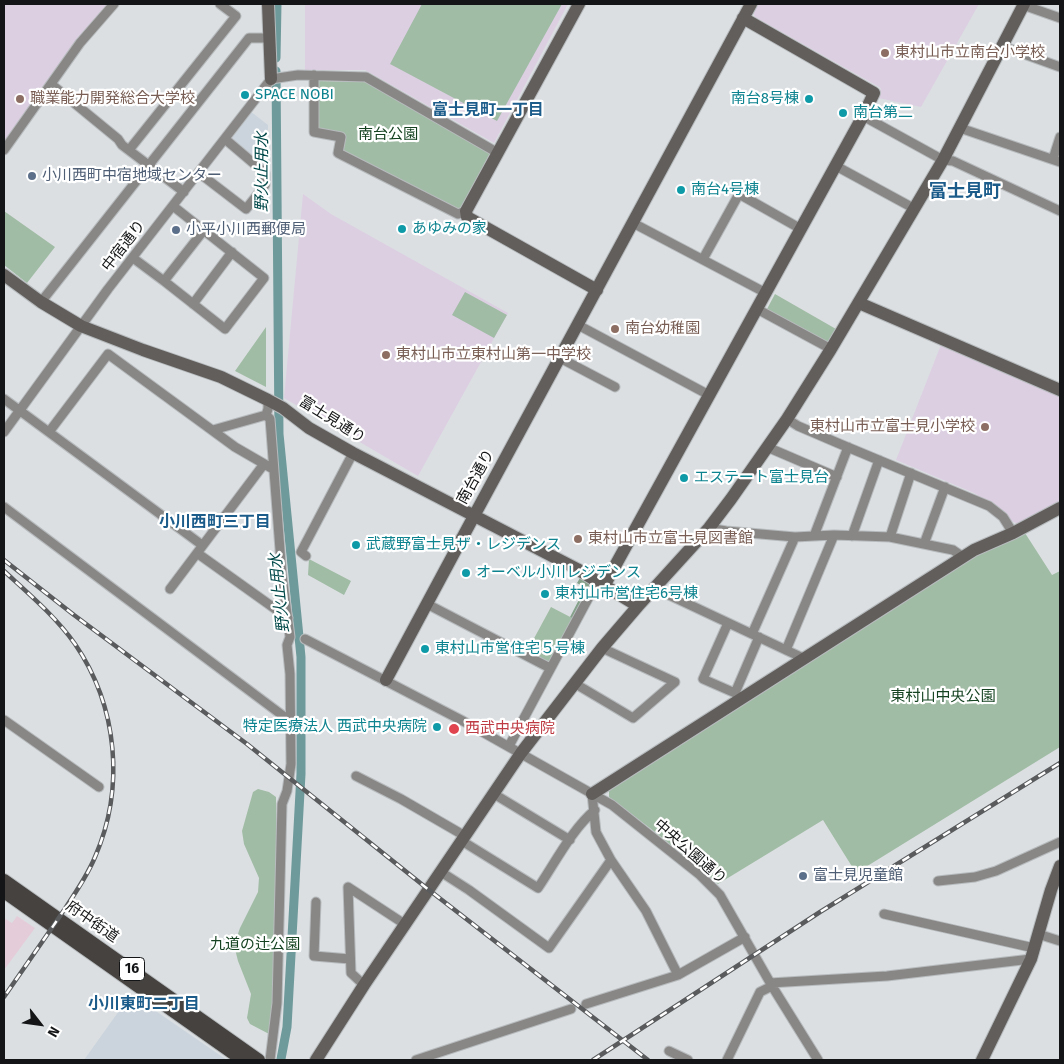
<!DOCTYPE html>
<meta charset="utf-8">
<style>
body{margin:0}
#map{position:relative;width:1064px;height:1064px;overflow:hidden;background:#dbdfe2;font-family:"Fira Sans",sans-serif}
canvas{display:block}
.frame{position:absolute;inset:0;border:5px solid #141516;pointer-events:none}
.north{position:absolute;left:15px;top:999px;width:50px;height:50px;-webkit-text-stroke:4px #fff;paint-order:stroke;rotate:120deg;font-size:14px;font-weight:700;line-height:20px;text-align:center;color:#141516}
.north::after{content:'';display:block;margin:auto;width:18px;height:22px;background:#141516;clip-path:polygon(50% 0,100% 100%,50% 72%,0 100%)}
</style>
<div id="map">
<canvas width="1064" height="1064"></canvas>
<div class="frame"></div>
<div class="north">N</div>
</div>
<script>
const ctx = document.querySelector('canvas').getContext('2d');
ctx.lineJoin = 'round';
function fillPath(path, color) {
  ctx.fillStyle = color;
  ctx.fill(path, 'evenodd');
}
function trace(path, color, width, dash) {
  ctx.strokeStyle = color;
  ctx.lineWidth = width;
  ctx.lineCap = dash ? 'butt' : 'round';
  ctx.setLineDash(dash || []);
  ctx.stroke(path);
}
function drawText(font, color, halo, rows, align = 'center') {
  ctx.font = font + ' "Fira Sans","Noto Sans JP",sans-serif';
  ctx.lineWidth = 4.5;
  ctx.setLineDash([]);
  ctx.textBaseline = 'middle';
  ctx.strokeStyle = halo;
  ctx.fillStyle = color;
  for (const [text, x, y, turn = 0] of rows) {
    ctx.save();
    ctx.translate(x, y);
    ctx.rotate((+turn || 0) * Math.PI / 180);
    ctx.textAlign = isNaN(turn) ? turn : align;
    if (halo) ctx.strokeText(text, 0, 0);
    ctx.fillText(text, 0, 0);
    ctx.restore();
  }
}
const built = new Path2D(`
 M250 111 268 125 267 169 265 170 229 138Z
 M131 994 227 1060H84Z`);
const industrial = new Path2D(`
 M17 916 35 928 4 970V918L12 923Z`);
const education = new Path2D(`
 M4 4H107L81 36 4 143Z
 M305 4H568L494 143 365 70H305Z
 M758 4H979L921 107 878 98 881 88 755 17 753 12Z
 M303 194 331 214 508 313 418 476 284 398Z
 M942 342 1060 394V503L1020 524 1013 522 1003 512 974 493 896 460Z`);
const green = new Path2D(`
 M422 4H562L497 121 390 64Z
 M317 81 368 82 490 153 462 207 458 210 342 152 345 135 318 130Z
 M4 211 55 247 27 283 4 265Z
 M465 292 507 315 494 338 452 315Z
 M775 294 836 329 828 343 767 309Z
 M266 327V387L235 371Z
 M1025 533 1052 575 1060 571V747L856 873 823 820 718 884 655 832 609 797V788L981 550Z
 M309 559 351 581 344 595 308 575Z
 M551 607 576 620 550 668 525 655Z
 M258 789 269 792 276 797 277 897 271 1035 250 1024 247 1018 251 994 238 961 234 945 240 928 258 892 259 878 244 844 242 831 253 792Z`);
const forest = new Path2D(`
 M583 573 596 580 576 620 570 617 585 588 577 583Z`);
const canal = new Path2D(`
 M276 58 277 4
 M276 71 279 434 301 657V774L287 1027 281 1059`);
const street = new Path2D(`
 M1023 5 1060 18
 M1002 46 1060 67
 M314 75V132L341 137 338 153 458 214 466 211
 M51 84 118 139 122 145 184 192
 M863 116 943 160 953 161 1060 211
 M960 128 1060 162
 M4 150 80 43 114 4
 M129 150 236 16 220 4
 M1053 159 1060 137
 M836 166 915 209
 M199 173 246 209 265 185V173L225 139
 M173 206 264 278 225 329 164 281 204 230
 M633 223 766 293
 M133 258 164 281
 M703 259 739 194 801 229
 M41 302 249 38H268
 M193 304 232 252
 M757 309 831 349
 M578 325 709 395
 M560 358 615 387
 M4 399 202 545
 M266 415 270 419 282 576 290 637 287 645 290 674 291 764 287 791 282 804 277 1003 270 1060
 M787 419 798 426 840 444 989 506 1003 517 1013 533
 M213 430 266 415 268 409V400
 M4 432 108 289 271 79 298 75 366 77 498 153
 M49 432 108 354 235 447 273 469
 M767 447 837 477
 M4 507 290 721
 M709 528 726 531 795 537 834 535 890 537 953 550 963 557
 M814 536 848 447
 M852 536 879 460
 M890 537 911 473
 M924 544 945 487
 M197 553 288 618
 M306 556 301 552 353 453
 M654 588 803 658
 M170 589 264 464
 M427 604 550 668
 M728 623 703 679 735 693 740 698
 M752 634 795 537
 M305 639 463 721 612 805 700 875 720 895 772 986 818 1060
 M786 650 834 535
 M574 683 633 718 675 682 602 648
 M735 693 759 637
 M4 720 99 787
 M509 746 597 582
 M356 776 401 799 465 836
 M494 794 570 840
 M592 794 596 832 611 860 646 911 678 975 745 937
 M462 841 538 888C555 863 572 829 595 810
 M441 872 469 890 549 948 611 860
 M938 881 975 877 996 871 1060 842
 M316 902 314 956 350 959
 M884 914 1034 948
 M1038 934 1060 941
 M770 983 887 976 1031 959
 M364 985 351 973 348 887 406 925
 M586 1004 678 975
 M669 1051 688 1060
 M416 1060 571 1009
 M727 1060 760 992 772 986`);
const secondary = new Path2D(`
 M268 4 271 79
 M579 4 466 211 467 217 597 290
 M4 275 41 302 81 326 143 350 221 377 268 400 283 408 309 428 353 453 577 569 638 606
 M859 303 1060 390
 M604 586 863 116 874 93 743 18
 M386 680 474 516 751 4
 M592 794 974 550 1013 533 1060 508
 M316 1060 364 985 521 753 602 648 638 606 709 528 731 499 787 419 831 349 943 160 1024 4
 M982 1060 1031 959 1051 890 1060 866`);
const primary = new Path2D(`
 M4 880 259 1060
 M4 892 242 1060`);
const rail = new Path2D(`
 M4 560 74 615 247 744 429 890 648 1060
 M4 571C29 594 56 617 75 644 118 707 125 788 95 857 86 879 71 899 58 919 40 945 22 971 4 997
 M593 1060 820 912 1060 763`);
const markers = [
 [885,53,5,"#8d6e63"],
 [245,95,5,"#0f9aa8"],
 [20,99,5,"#8d6e63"],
 [809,99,5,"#0f9aa8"],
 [843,113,5,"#0f9aa8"],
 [32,176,5,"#5c6f8a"],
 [681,190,5,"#0f9aa8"],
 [402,229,5,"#0f9aa8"],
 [176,230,5,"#5c6f8a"],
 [615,329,5,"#8d6e63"],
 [386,355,5,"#8d6e63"],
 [985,427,5,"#8d6e63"],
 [684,478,5,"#0f9aa8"],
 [578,539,5,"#8d6e63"],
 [356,545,5,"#0f9aa8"],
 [466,573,5,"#0f9aa8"],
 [545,594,5,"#0f9aa8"],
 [425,649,5,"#0f9aa8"],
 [437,727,5,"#0f9aa8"],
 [454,729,6,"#e0444e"],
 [803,876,5,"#5c6f8a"]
];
const shields = [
 [132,969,25]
];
const shieldNames = [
 ["16",132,969]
];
const educationNames = [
 ["東村山市立南台小学校",895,53],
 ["職業能力開発総合大学校",30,99],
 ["南台幼稚園",625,329],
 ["東村山市立東村山第一中学校",396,355],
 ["東村山市立富士見小学校",975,427,"right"],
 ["東村山市立富士見図書館",588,539]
];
const cultureNames = [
 ["SPACE NOBI",255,95],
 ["南台8号棟",799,99,"right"],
 ["南台第二",853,113],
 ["南台4号棟",691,190],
 ["あゆみの家",412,229],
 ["エステート富士見台",694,478],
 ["武蔵野富士見ザ・レジデンス",366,545],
 ["オーベル小川レジデンス",476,573],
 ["東村山市営住宅6号棟",555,594],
 ["東村山市営住宅５号棟",435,649],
 ["特定医療法人 西武中央病院",427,727,"right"]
];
const parkNames = [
 ["南台公園",388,135],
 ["東村山中央公園",943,697],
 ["九道の辻公園",255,945]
];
const serviceNames = [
 ["小川西町中宿地域センター",42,176],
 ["小平小川西郵便局",186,230],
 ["富士見児童館",813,876]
];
const streetNames = [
 ["中宿通り",124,246,-52],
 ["富士見通り",332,420,32],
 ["南台通り",476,477,-61],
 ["中央公園通り",690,852,41],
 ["府中街道",92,922,35]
];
const healthNames = [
 ["西武中央病院",465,729]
];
const neighbourhoodNames = [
 ["富士見町一丁目",488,111],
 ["小川西町三丁目",215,523],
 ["小川東町二丁目",144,1005]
];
const waterNames = [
 ["野火止用水",263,172,-90],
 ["野火止用水",280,593,-96]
];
const quarterNames = [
 ["富士見町",965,192]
];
fillPath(built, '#cbd4dd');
fillPath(industrial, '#e4cdd8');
fillPath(education, '#dccfe2');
fillPath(green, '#a1bca5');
fillPath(forest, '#85a189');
trace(canal, '#6f9a9b', 9);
trace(street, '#b7bbbd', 11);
trace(secondary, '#b7bbbd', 14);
trace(primary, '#b7bbbd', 14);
trace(street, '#898786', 9);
trace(secondary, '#615e5c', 12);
trace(primary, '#454240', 12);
trace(rail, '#595b5d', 4.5);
trace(rail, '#fff', 2.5, [8]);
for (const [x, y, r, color] of markers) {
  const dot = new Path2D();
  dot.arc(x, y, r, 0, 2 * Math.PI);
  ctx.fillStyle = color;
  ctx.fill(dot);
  trace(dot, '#fff', 2);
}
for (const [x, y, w] of shields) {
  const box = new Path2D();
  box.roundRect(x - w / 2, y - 11.5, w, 23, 4);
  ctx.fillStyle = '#fff';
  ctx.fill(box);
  trace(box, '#141516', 1);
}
drawText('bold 14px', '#141516', null, shieldNames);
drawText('15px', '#785e54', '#fff', educationNames, 'left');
drawText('15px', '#0d838f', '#fff', cultureNames, 'left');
drawText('15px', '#154321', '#fff', parkNames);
drawText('15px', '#4e5e75', '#fff', serviceNames, 'left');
drawText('15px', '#141516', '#fff', streetNames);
drawText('15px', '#be3a42', '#fff', healthNames, 'left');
drawText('bold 16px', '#1c5c8b', '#fff', neighbourhoodNames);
drawText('italic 16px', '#02494a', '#fff', waterNames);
drawText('bold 18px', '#1c5c8b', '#fff', quarterNames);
</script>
